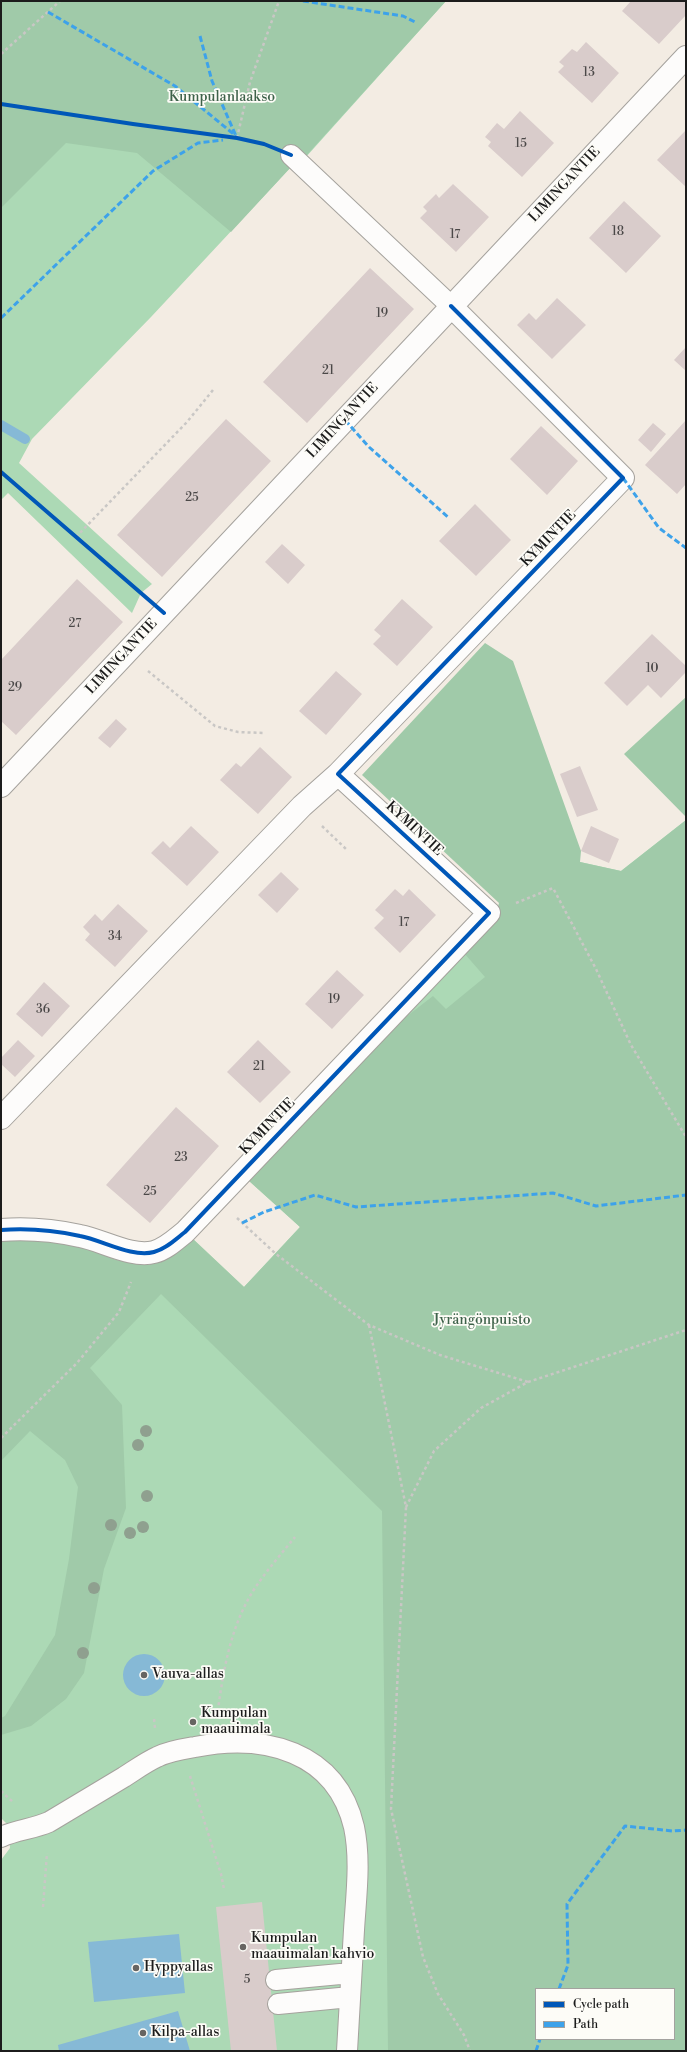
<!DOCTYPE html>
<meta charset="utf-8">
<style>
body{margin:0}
#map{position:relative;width:687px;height:2052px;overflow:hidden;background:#f3ece3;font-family:"Libre Bodoni",serif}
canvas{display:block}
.frame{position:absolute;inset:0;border:2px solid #1c1c1c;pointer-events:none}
.legend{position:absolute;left:535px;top:1988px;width:140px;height:52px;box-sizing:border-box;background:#fdfcf7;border:1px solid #a3a29f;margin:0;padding:5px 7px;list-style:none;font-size:12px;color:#1c1c1c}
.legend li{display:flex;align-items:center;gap:8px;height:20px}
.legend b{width:20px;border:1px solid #a3a29f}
</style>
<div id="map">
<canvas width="687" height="2052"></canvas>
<div class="frame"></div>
<ul class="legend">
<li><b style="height:5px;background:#0057b8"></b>Cycle path</li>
<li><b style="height:5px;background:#3da2ea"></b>Path</li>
</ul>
</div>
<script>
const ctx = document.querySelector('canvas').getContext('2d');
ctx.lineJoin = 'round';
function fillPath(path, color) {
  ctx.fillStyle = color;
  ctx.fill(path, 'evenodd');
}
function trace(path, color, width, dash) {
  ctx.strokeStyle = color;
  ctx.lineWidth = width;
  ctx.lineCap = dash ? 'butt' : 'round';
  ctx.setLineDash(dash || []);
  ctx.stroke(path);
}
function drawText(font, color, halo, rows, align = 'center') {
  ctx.font = font + ' "Libre Bodoni",serif';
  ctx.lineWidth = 3.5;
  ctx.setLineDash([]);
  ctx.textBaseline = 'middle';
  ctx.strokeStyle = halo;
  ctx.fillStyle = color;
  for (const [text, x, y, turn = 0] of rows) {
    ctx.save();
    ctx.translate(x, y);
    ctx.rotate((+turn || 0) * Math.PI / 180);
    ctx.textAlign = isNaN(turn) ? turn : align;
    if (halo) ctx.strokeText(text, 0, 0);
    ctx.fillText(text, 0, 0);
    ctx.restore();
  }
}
const green = new Path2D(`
 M1 1H446L306 157 291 167 151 317 32 439 19 463 152 584 141 593 132 613 8 493 1 500Z
 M686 820V2051H1V1860L10 1848 8 1825 1 1818V1239L88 1248 116 1260 149 1265 193 1239 244 1287 300 1227 248 1180 496 919 499 903 580 862 621 871ZM536 1989H674V2039H536Z`);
const forest = new Path2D(`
 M1 1H446L305 157 291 167 231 232 137 153 66 143 1 208Z
 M485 643 513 661 581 851 580 862 621 871 686 820V2051H388L382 1511 161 1294 90 1368 122 1405 126 1508 104 1569 84 1673 66 1699 31 1726 1 1735V1718L5 1716 55 1635 69 1559 78 1487 65 1460 30 1431 1 1461V1239L60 1240 88 1248 116 1260 149 1265 193 1239 244 1287 300 1227 248 1180 393 1027 433 996 446 1009 485 977 464 953 496 919 499 903 362 775ZM536 1989H674V2039H536Z
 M686 697V817L624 754Z`);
const water = new Path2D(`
 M123 1675a21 21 0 1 1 42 0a21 21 0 1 1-42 0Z
 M179 1934 185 1993 94 2002 88 1942Z
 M178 2011 190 2051H59L58 2045Z`);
const stream = new Path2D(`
 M1 425 25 439`);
const building = new Path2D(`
 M631 1H686V15L659 44 622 11Z
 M586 42 619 73 592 103 558 72 564 66 559 62 572 49 577 52Z
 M520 111 554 143 522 177 488 146 491 142 485 137 497 123 504 129Z
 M686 130V187L657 160Z
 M453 184 489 217 456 252 420 218 427 211 423 207 436 194 439 198Z
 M624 201 661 236 626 273 589 238Z
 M370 268 414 309 307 423 263 382Z
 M557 298 586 325 552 359 517 325 529 313 536 320Z
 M686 347V371L674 360Z
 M226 419 271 461 162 577 117 535Z
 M686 420V484L677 494 645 465Z
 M653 423 666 434 651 452 638 440Z
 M541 426 578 461 547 495 510 459Z
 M475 504 511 540 476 576 439 541Z
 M282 544 305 565 288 584 265 562Z
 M77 579 123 622 16 735 1 721V660Z
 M402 599 433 627 397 666 373 644 381 636 374 630Z
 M652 634 686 666V672L661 698 648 685 627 706 604 683Z
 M336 671 362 694 326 735 299 711Z
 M116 719 127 729 110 748 98 738Z
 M260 747 292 777 258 814 220 780 236 763 241 767Z
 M580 766 598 810 577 817 560 774Z
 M191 826 219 852 187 886 151 853 163 841 170 848Z
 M591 826 619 839 609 863 581 851Z
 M281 872 299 889 277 913 258 895Z
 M395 889 403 896 409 889 436 915 400 953 374 928 384 918 375 910Z
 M118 904 148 931 115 967 85 940 90 934 83 927 95 914 102 921Z
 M337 970 364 995 332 1029 305 1004Z
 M44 982 70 1006 42 1037 16 1014Z
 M18 1040 35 1056 15 1077 1 1064V1058Z
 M258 1040 291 1072 260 1103 227 1072Z
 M176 1107 219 1146 150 1223 106 1185Z
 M262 1902 277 2051H231L216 1907Z`);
const path = new Path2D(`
 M1 54 60 1
 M237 138 250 82 279 1
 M76 537 187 422 213 390
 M148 671 215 726 238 732 263 733
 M322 826 346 849
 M516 903 553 888 596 969 631 1045 686 1137
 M237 1218 276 1254 369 1325 440 1355 528 1382
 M369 1325 406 1507 391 1809 423 1957 438 1994 464 2035 470 2051
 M1 1438 77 1363 119 1312 131 1282
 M406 1507 434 1451 481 1408 528 1382 686 1330
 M217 1717C223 1672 230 1626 255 1588 267 1570 282 1553 295 1537
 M154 1719 155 1728
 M190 1776 221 1874 224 1889
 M1 1791 14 1803
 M43 1907 47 1853`);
const service = new Path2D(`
 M291 155 451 306
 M1 1837C16 1830 33 1829 49 1822 74 1807 99 1792 124 1777 135 1770 146 1762 157 1757 169 1751 183 1749 195 1747 264 1733 336 1751 354 1827 361 1860 356 1897 354 1930 352 1970 349 2011 347 2051
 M276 1980 351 1973
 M278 2004 350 1997`);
const minor = new Path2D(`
 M1 786 686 57
 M1 1118 302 806 338 774
 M1 1230C28 1228 53 1230 80 1236 102 1240 132 1258 154 1252 166 1249 176 1239 185 1232L489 913 338 774 623 478 451 306`);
const quiet = new Path2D(`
 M303 1 403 16 415 22
 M48 12 175 86 236 136
 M200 36 212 81 236 136
 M1 318 153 171 198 143 223 140
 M345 420 369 447 449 518
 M623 478 659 528 686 548
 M242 1223 264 1212 315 1195 356 1207 553 1193 596 1206 686 1195
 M559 1989 568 1965 567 1904 625 1826 673 1831 686 1830
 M536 2051 540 2039`);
const cycleway = new Path2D(`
 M1 104 133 124 237 138 264 144 291 155
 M1 472 164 613
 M1 1230C28 1228 53 1230 80 1236 102 1240 132 1258 154 1252 166 1249 176 1239 185 1232L489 913 338 774 623 478 451 306`);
const trees = [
 [146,1431],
 [138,1445],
 [147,1496],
 [111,1525],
 [143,1527],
 [130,1533],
 [94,1588],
 [83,1653]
];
const markers = [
 [144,1675,4,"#676562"],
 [193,1722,4,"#676562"],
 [243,1947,4,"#676562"],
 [136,1968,4,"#676562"],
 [143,2033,4,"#676562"]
];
const numberNames = [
 ["13",589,73],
 ["15",521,144],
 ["18",618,232],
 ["17",455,235],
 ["19",382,314],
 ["21",328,371],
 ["25",192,498],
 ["27",75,624],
 ["10",652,669],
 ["29",15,688],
 ["17",404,923],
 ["34",115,937],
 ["19",334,1000],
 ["36",43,1010],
 ["21",259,1067],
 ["23",181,1158],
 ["25",150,1192],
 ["5",247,1980]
];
const parkNames = [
 ["Kumpulanlaakso",222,98],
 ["Jyrängönpuisto",482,1321]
];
const streetNames = [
 ["LIMINGANTIE",565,185,-47],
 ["LIMINGANTIE",343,421,-47],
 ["KYMINTIE",549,539,-46],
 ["LIMINGANTIE",122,657,-47],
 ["KYMINTIE",414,829,43],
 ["KYMINTIE",268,1127,-46]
];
const poiNames = [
 ["Vauva-allas",152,1675],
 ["Kumpulan",201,1714],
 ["maauimala",201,1730],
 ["Kumpulan",251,1939],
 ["maauimalan kahvio",251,1955],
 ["Hyppyallas",144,1968],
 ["Kilpa-allas",151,2033]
];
fillPath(green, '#acd9b5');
fillPath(forest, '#a0caa9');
fillPath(water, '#86b9d6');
trace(stream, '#86b9d6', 10);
fillPath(building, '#d9cccb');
trace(service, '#a5a29d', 22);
trace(minor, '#a5a29d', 24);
trace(path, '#c9c7c5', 2.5, [3, 3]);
trace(service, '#fdfcfb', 20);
trace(minor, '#fdfcfb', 22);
trace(quiet, '#3da2ea', 3, [6, 3]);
trace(cycleway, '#0057b8', 4);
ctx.fillStyle = '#8fa08f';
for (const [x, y] of trees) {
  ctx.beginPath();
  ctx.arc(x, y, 6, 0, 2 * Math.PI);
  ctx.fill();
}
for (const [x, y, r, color] of markers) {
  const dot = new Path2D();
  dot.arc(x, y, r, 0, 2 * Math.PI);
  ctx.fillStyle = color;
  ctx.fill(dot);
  trace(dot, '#fdfcf7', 1.5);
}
drawText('12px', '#4b4848', null, numberNames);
drawText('14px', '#3e624a', '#fdfcf7', parkNames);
drawText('14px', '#1c1c1c', '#fdfcf7', streetNames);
drawText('14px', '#1c1c1c', '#fdfcf7', poiNames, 'left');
</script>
